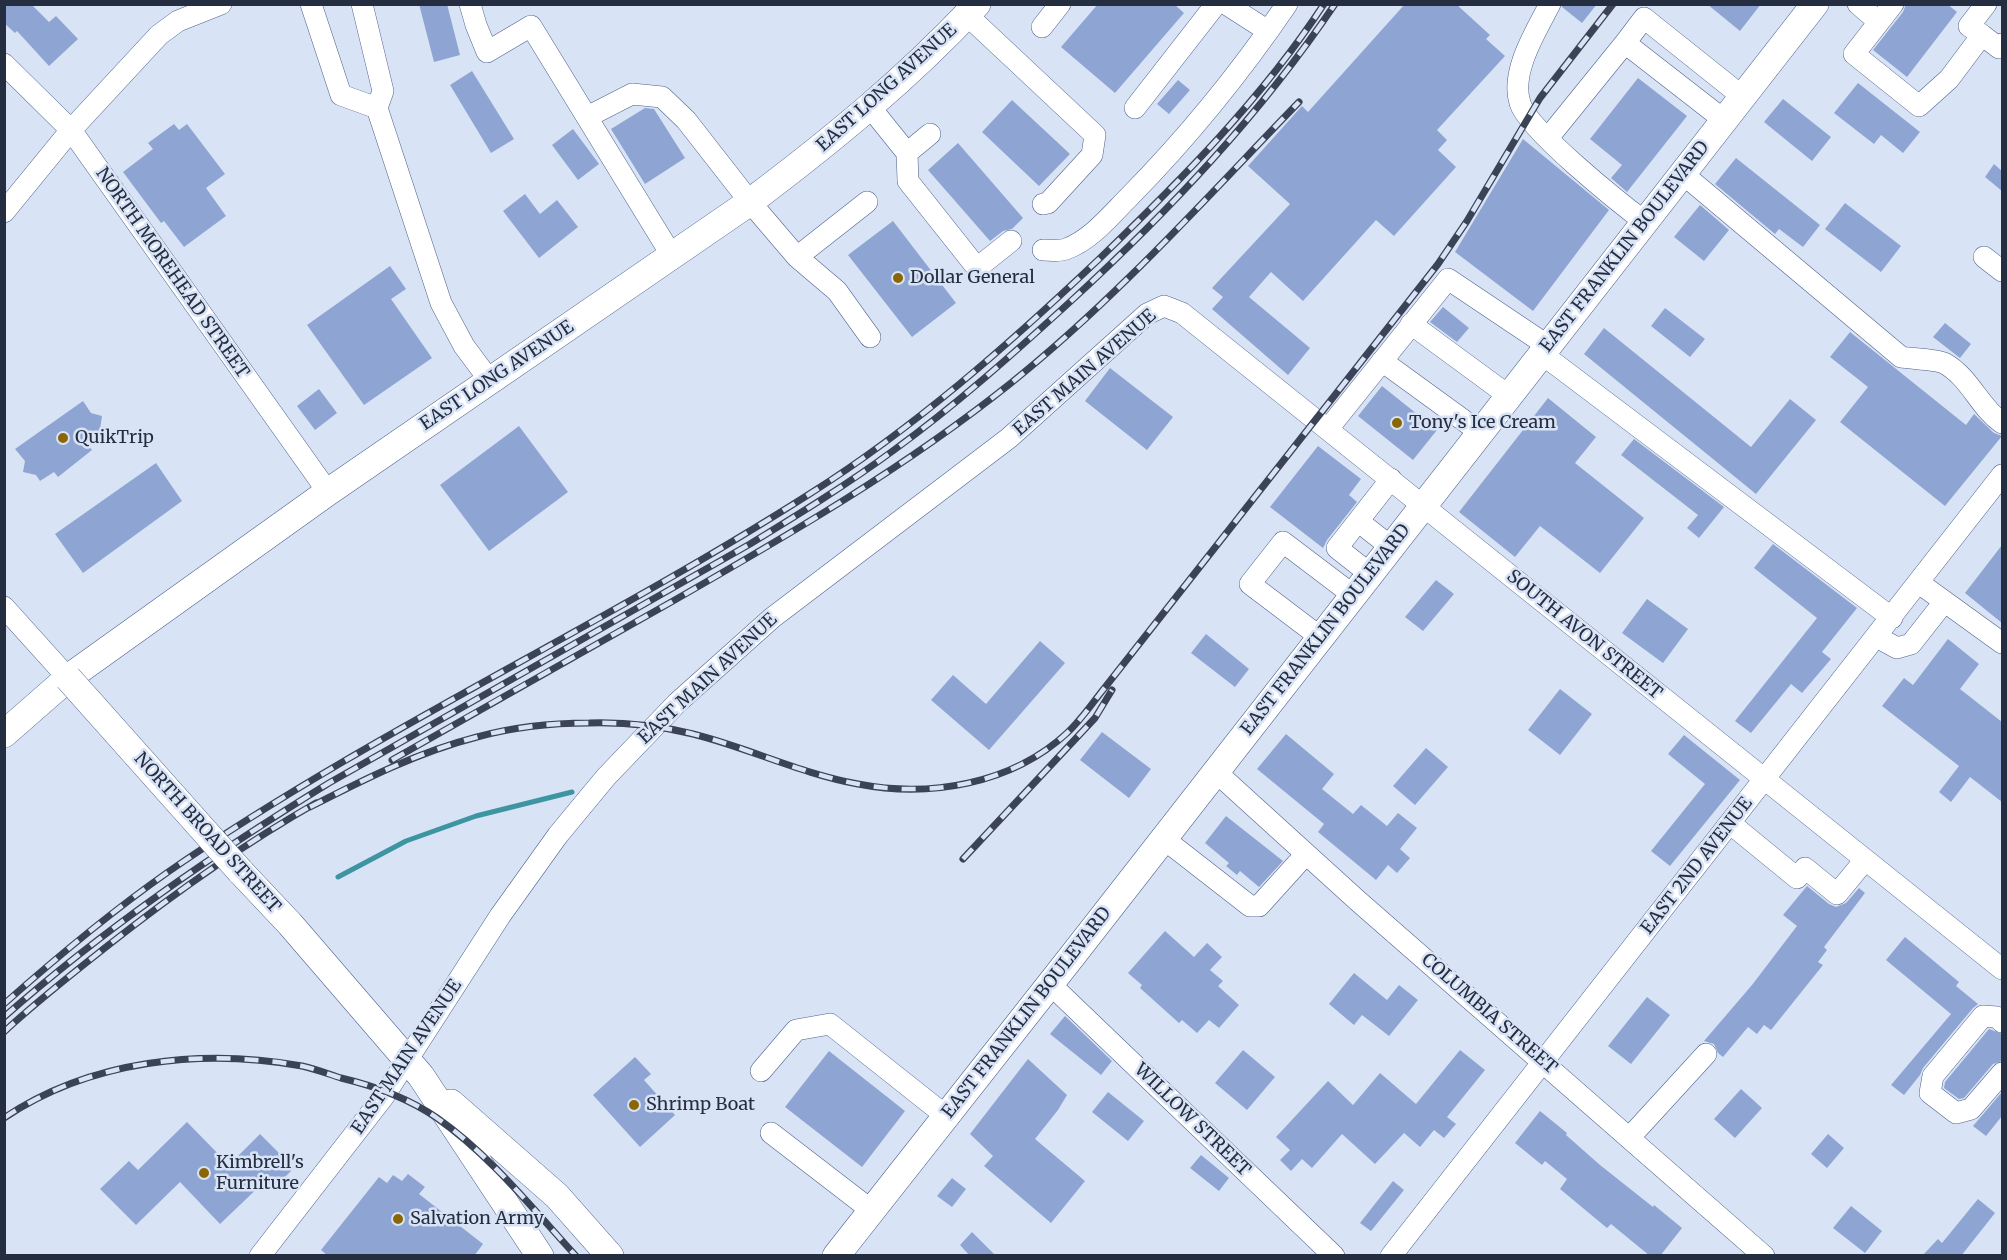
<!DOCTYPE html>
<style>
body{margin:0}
#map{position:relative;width:2007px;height:1260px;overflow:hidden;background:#d9e3f6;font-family:Merriweather,serif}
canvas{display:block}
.frame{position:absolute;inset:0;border:6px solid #252e41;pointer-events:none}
</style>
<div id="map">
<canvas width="2007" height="1260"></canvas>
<div class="frame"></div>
</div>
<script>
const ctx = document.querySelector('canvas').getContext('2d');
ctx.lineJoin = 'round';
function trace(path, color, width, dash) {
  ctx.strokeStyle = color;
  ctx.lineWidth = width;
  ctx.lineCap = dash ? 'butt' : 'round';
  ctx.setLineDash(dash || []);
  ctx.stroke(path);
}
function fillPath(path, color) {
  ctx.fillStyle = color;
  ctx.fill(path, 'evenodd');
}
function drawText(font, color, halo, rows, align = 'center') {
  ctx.font = font + ' Merriweather,serif';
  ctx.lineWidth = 5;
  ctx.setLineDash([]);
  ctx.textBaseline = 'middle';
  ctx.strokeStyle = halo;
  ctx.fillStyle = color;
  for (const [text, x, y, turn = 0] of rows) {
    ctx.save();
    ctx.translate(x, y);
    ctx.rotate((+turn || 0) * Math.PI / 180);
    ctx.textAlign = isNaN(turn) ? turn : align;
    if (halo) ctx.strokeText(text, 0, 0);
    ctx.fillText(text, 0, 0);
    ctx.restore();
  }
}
const stream = new Path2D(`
 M338 877 406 841 476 816 572 792`);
const building = new Path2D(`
 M4 4H31L49 22 56 16 78 39 49 66 17 31 15 33 4 23Z
 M419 4H447L460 55 434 62Z
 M1098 4H1174L1184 13 1115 93 1061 47Z
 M1405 4H1456L1490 35 1486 39 1505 56 1437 130 1447 140 1438 150 1456 167 1394 236 1376 220 1303 301 1271 272 1249 297 1310 348 1288 375 1212 309 1223 297 1212 288 1290 204 1248 166 1302 106 1308 112Z
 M1563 4H1597L1582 23 1562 7Z
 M1707 4H1761L1740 31Z
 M1906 4H1947L1957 12 1907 77 1873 50 1903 12Z
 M472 71 514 139 491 153 450 85Z
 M1638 78 1687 116 1627 192 1611 178 1622 165 1590 139Z
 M1178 80 1190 90 1169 114 1157 104Z
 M1858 83 1920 132 1903 153 1881 135 1874 144 1834 113Z
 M1783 99 1831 137 1812 161 1764 122Z
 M1012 100 1070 154 1039 186 982 132Z
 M645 108 654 109 685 158 645 184 611 129Z
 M174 124 179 130 187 124 225 174 206 188 226 216 184 247 164 221 161 223 123 172 153 149 148 143Z
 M573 129 599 164 578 180 552 145Z
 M1523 139 1609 210 1533 311 1455 252Z
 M958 143 1023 218 1012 229 1003 231 990 241 928 170Z
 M1736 158 1820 225 1803 247 1779 229 1775 234 1715 184Z
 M1994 164 2002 171V191L1985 177Z
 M525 194 540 214 557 200 578 227 539 258 503 211Z
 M1845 203 1901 246 1881 272 1825 229Z
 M1700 205 1729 230 1704 261 1674 237Z
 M893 221 956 303 912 337 848 255Z
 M390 266 406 289 391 299 432 358 364 405 307 325Z
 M1443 307 1469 328 1457 342 1430 322Z
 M1665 308 1705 339 1690 357 1651 326Z
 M1945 323 1971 344 1960 358 1933 337Z
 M1604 328 1751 447 1790 399 1816 420 1756 494 1584 354Z
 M1850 332 1966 425 1974 414 1994 433 2002 436 1945 506 1840 422 1868 387 1830 357Z
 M1110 368 1173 417 1147 450 1085 401Z
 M1382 386 1437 430 1413 460 1358 416Z
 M319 389 337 413 315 430 297 406Z
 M1548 398 1596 437 1575 463 1644 518 1600 573 1540 526 1515 557 1459 512Z
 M83 401 91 413 102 416 100 429 105 432 88 445 92 450 58 477 54 472 40 481 36 475 23 472 25 461 15 449Z
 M519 426 568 492 489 551 440 485Z
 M1634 439 1724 507 1699 538 1687 528 1698 515 1621 455Z
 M1318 446 1361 479 1349 495 1357 502 1327 540 1323 548 1270 507Z
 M156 463 182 501 83 573 55 534Z
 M1773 544 1857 608 1822 652 1831 659 1802 693 1791 684 1751 733 1735 721 1817 618 1754 568Z
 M2002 545V623L1965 593Z
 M1436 580 1454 594 1423 631 1405 617Z
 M1647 599 1688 629 1663 663 1622 633Z
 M1206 634 1249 669 1235 687 1191 653Z
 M1948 639 1979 664 1960 689 2002 722V802L1970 777 1951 802 1939 792 1959 766 1882 706 1904 678 1913 685Z
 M1040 641 1065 663 989 750 931 700 953 675 986 704Z
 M1560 689 1592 714 1560 755 1528 730Z
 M1102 732 1151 769 1129 798 1080 760Z
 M1286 734 1334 774 1322 789 1353 814 1361 805 1387 826 1398 813 1417 828 1400 849 1410 858 1397 873 1388 865 1376 880 1318 832 1324 824 1257 769Z
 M1684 735 1740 780 1670 866 1651 851 1705 784 1668 754Z
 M1426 748 1448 767 1415 805 1393 786Z
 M1226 816 1283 861 1259 887 1240 871 1237 875 1226 866 1229 863 1205 843Z
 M1807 886 1829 904 1836 907 1846 903 1859 888 1865 893 1824 947 1827 950 1818 962 1823 965 1771 1030 1764 1025 1757 1034 1748 1027 1723 1057 1718 1053 1714 1044 1704 1041 1752 985 1797 926 1783 915Z
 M1165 931 1194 957 1207 943 1222 957 1210 970 1223 981 1218 986 1239 1005 1219 1028 1209 1020 1197 1033 1182 1020 1179 1023 1140 988 1142 985 1128 973Z
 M1905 937 1959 982 1956 986 1978 1004 1973 1008 1923 1068 1920 1075 1904 1095 1891 1085 1951 1014 1886 960Z
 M1354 973 1387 1000 1399 985 1418 1000 1389 1036 1362 1015 1354 1025 1329 1004Z
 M1647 997 1670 1015 1631 1064 1608 1046Z
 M1065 1016 1112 1061 1101 1075 1050 1034Z
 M1989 1029 2002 1034V1061L1993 1064 1964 1098 1959 1099 1944 1088 1945 1082Z
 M1243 1050 1275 1077 1247 1110 1215 1083Z
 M1460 1050 1485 1070 1447 1117 1456 1124 1444 1138 1434 1130 1420 1147 1404 1133 1375 1164 1342 1134 1312 1168 1302 1159 1291 1171 1280 1160 1290 1150 1276 1137 1328 1081 1353 1105 1380 1073 1416 1104Z
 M829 1051 905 1111 862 1167 785 1107Z
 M635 1057 651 1074 644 1080 675 1115 640 1147 593 1095Z
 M1028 1059 1067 1095 1058 1110 1035 1139 1085 1181 1051 1223 984 1166 993 1156 970 1134Z
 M1741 1089 1762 1108 1735 1138 1714 1119Z
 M1108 1092 1144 1121 1128 1141 1092 1112Z
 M2002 1092V1116L1986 1136 1973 1126Z
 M1540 1111 1567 1133 1566 1135 1600 1165 1653 1207 1654 1205 1682 1228 1660 1256H1650L1611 1224 1607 1228 1560 1189 1567 1179 1545 1161 1542 1165 1515 1143Z
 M187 1122 229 1165 260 1134 294 1168 272 1190 264 1182 220 1224 180 1182 136 1225 100 1189 129 1161 138 1170Z
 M1828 1134 1844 1148 1827 1168 1811 1154Z
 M1201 1155 1229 1178 1219 1191 1190 1168Z
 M408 1174 425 1187 419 1194 483 1244 474 1256H328L321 1250 379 1177 387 1183 393 1175 402 1181Z
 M952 1178 966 1189 952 1207 937 1196Z
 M1393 1181 1404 1190 1371 1231 1360 1223Z
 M1978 1199 1995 1213 1961 1256H1922L1938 1239 1942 1243Z
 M1851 1206 1882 1231 1865 1253 1833 1228Z
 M972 1232 996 1256H970L960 1245Z`);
const minor = new Path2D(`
 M311 4 341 95 377 108 441 303 464 346 490 381
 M362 4 383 91 377 108
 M470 4 476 25 487 52 531 26 672 256
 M1226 4 1268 31
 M1550 4C1536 31 1510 72 1520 103 1527 129 1621 204 1645 222
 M1858 4 1879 22 1854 54 1919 106 1949 79 1982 35 1969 26 1986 4
 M967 15 1095 135 1092 155 1048 203 1043 204
 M1879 22 1893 4
 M1042 27 1060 4
 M1982 35 1999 48 2002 44
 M1625 43 1644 18 1743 97
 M4 64 71 130 328 492
 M870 107 907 153 908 181 977 268 1011 241
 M1135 108 1216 4
 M587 117 632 94 662 97 686 120 750 202 797 257 837 291 870 337
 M1548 138 1625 43 1724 120
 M907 153 930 134
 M1683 174 1901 357C1912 359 1935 359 1944 363 1970 377 1979 407 2002 423
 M4 212 71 130 159 35 178 21 221 4
 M1043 250C1050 250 1059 252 1066 249 1091 240 1111 215 1129 197 1187 138 1240 73 1287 4
 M797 257 867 202
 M1984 257 2002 271
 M1411 324 1509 396
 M1542 354 1892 618
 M1382 361 1481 433
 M1328 429 1448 279 1548 346
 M1358 521 1391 547
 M1370 574 1337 548 1391 479
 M1919 583 2002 643
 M4 607 68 678
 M1320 637 1250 584 1283 542 1353 595
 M1877 637 1897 648 1911 644 1944 602
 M1216 772 1358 901 1764 1256
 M1731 824 1797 878 1805 868 1837 894 1865 860
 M1164 839 1250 906H1259L1306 854
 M1050 984 1334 1256
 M2002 1022 1997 1017 1983 1016 1933 1076 1930 1093 1956 1113 1971 1109 2002 1073
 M761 1071 796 1030 830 1024 946 1116
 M771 1133 871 1210
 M1630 1137 1706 1054
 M260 1256 384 1096 500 916 558 835 606 777 677 703 772 618 1009 438 1147 314 1164 306 1182 313 2002 969
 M1391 1256 2002 475`);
const major = new Path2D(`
 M4 734 68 678 328 492 750 202C831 141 907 79 977 4
 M240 871 290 924 421 1076 540 1256
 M451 1103 557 1196 610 1256
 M836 1256 1073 955 1815 4`);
const rail = new Path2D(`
 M392 760C485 707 579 654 673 601 790 534 906 467 1011 383 1116 299 1206 198 1299 102
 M310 807C363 780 418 752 477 737 513 727 552 723 589 723 624 722 660 726 693 734 749 748 802 774 858 784 930 798 1012 784 1067 733 1079 722 1089 708 1099 695L1438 264 1467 221 1540 98 1613 4
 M963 859 1095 718 1112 690
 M4 1004C57 957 111 912 168 872 373 731 601 627 811 493 915 427 1007 346 1097 261 1179 182 1261 100 1324 4
 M4 1017C105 928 215 853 329 783L750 544C799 514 848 484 894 450 956 405 1014 353 1071 301 1169 211 1260 115 1335 4
 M4 1032C36 1002 71 975 106 947 172 895 242 845 316 803
 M4 1118C90 1060 202 1048 302 1066 316 1069 328 1074 341 1078 375 1086 408 1098 437 1118 490 1155 532 1208 576 1256`);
const majorBridge = new Path2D(`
 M68 678 240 871`);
const markers = [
 [898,278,6,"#8b6605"],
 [1397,423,6,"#8b6605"],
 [63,438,6,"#8b6605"],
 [634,1105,6,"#8b6605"],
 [204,1173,6,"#8b6605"],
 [398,1219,6,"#8b6605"]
];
const streetNames = [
 ["EAST LONG AVENUE",887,88,-42],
 ["EAST FRANKLIN BOULEVARD",1625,247,-52],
 ["NORTH MOREHEAD STREET",172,273,55],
 ["EAST MAIN AVENUE",1085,373,-41],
 ["EAST LONG AVENUE",497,376,-34],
 ["EAST FRANKLIN BOULEVARD",1326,630,-52],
 ["SOUTH AVON STREET",1584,635,39],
 ["EAST MAIN AVENUE",708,679,-43],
 ["NORTH BROAD STREET",207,833,48],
 ["EAST 2ND AVENUE",1697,866,-52],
 ["EAST FRANKLIN BOULEVARD",1027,1013,-52],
 ["COLUMBIA STREET",1489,1014,41],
 ["EAST MAIN AVENUE",407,1057,-56],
 ["WILLOW STREET",1192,1120,44]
];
const poiNames = [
 ["Dollar General",910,278],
 ["Tony's Ice Cream",1409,423],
 ["QuikTrip",75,438],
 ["Shrimp Boat",646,1105],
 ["Kimbrell's",216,1163],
 ["Furniture",216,1184],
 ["Salvation Army",410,1219]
];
trace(stream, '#3d95a2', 5);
fillPath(building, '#8ea5d3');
trace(minor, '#4d628c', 22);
trace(major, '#4d628c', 28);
trace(minor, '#fff', 21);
trace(major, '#fff', 27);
trace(rail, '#3b4457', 7);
trace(rail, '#d9e3f6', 4.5, [14]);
trace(majorBridge, '#4d628c', 28, []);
trace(majorBridge, '#fff', 27);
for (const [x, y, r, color] of markers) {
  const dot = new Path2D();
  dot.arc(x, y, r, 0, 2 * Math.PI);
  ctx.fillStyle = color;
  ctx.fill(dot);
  trace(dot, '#d9e3f6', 2);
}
drawText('18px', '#252e41', '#d9e3f6', streetNames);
drawText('18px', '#252e41', '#d9e3f6', poiNames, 'left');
</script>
